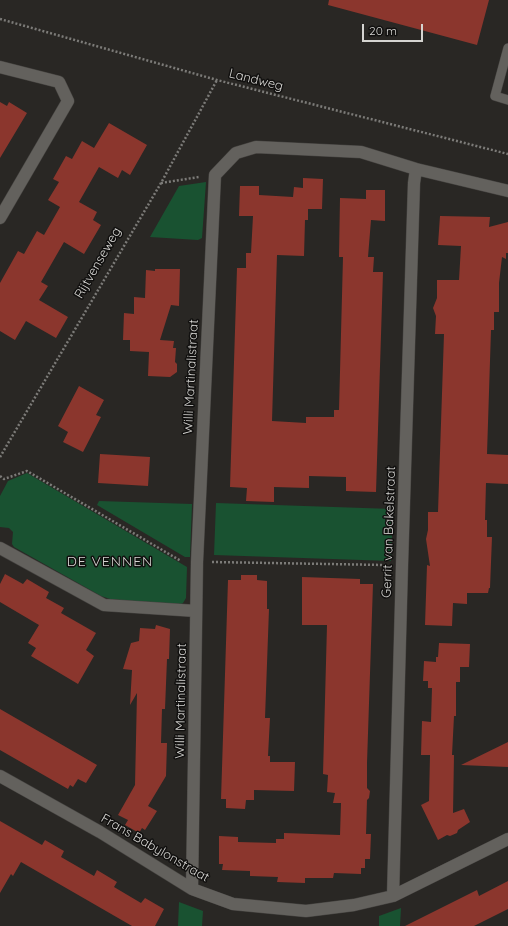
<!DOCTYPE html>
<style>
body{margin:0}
#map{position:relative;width:508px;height:926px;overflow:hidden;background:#292724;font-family:Quicksand,sans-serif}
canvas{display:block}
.scale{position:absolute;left:362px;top:24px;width:61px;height:18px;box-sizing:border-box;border:2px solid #d5d4d1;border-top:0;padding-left:5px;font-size:12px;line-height:14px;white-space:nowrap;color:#d5d4d1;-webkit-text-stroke:3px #11100f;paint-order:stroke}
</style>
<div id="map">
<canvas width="508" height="926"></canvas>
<div class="scale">20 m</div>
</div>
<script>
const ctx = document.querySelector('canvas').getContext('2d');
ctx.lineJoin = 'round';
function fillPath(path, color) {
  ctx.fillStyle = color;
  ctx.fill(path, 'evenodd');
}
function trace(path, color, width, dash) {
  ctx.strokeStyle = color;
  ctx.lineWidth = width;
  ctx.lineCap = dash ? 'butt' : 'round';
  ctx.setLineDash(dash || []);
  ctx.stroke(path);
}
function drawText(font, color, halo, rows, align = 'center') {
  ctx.font = font + ' Quicksand,sans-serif';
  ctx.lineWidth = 3;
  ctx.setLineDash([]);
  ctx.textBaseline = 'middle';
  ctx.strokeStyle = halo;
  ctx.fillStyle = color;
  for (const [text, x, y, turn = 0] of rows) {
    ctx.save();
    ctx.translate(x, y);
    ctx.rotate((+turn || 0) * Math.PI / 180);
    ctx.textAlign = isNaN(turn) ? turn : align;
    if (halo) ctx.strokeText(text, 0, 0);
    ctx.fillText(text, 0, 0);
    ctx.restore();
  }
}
const green = new Path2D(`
 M206 182 202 238 198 240 150 237 179 186Z
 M27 473 187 567 186 598 183 603 178 606 110 599 101 596 14 547 12 544 13 532 9 528 0 527V496L8 481Z
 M99 501 192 504 190 557H185L97 505Z
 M216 503 393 509 391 561 214 555Z
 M179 902 203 911 202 926H178Z
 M401 908 400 926H379V916Z`);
const building = new Path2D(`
 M329 0H489L477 45 328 5Z
 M0 102 7 106 9 102 27 113 0 158Z
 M109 123 147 145 130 175 122 170 118 178 99 167 79 202 97 212 93 220 101 225 84 254 64 242 41 282 48 286 39 300 68 317 56 338 26 321 15 340 0 331V283L18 251 24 254 37 231 44 235 60 207 48 200 59 182 53 179 66 156 72 159 82 141 94 148Z
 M303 178 323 179 322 209H308V220H305L304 256 277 255 272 421 306 423V417H334V410H339L343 257H339L340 198 366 199V190H385V221L371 220 368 257H374L373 272H383L376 492 346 491V477L309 476V488L274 487V502L246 501 247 488 230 487 237 268H246V253H251L253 216H239L240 186H259V195L293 197 294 187 303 188Z
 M440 216 490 217 489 227 508 222V253H506V259L502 257 499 283V312H494V330H491L487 454 508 455V484L486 483 485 520H487V537H492L490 588H489L488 593H467V604L453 603 452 626 425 625 427 565 430 566 426 539 428 530V512H438L444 334H435L436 316 433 308 437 298V280H459L461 246 438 245Z
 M155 269H180L179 306 171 305 160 340 174 341 173 348H176L175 362 177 364V372L170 377 148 376 149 352 130 351V340H123L124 313 134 314V297L145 298 146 270 155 271Z
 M79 386 104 400 96 415 101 417 83 452 63 442 68 432 58 426Z
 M100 454 150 457 148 486 98 483Z
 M5 574 23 584 27 579 49 592 46 598 64 608 61 613 96 633 86 650 94 656 78 684 31 656 36 648 28 643 39 625 0 602V584Z
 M241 575H257V580L267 581V609H269L265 718H270L268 756H270V762H295L294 791 254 790V800H246L245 809 226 808V799H221L228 580H241Z
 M302 577 360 579V584H373L367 763V788L370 791 369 798 367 800 366 834H371L370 859H365V868H361V874L334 873 333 878H305V883L277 882 278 877 250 876V871L222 870 223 864H219V836L238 837V842L276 843V839H284V833L340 835 341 803H333L335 793 327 792 328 775 323 774 327 625H302Z
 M156 625 170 629 169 659H167L165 709H162L161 743H167L166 776 148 806 157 811 145 830 142 828 139 833 125 825 128 820 118 815 135 785 137 693 130 705 132 670 123 669 131 643 139 641 140 628 155 629Z
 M439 643 470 644 469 667H460V682H456V716H454L452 755H454L453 813 464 809 470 822 458 830 457 833 450 836 447 835 438 840 421 805 429 801 430 755H421L422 721 431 722 432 688H428V681H423L424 661 436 662V657H438Z
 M0 709 97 765 86 783 78 779 73 787 70 785 68 789 0 750Z
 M508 742V767L461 765Z
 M0 821 42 845 45 840 64 851 61 857 94 876 97 870 117 882 114 887 141 903 145 898 164 909 155 926H132L21 862 13 876 11 874 0 893Z
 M508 881V909L474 926H405L477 890 479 896Z`);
const path = new Path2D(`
 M0 19 217 80 508 154
 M161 183 199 177
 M0 457 161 183 217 80
 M0 476 4 479 27 471 181 561
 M212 562 385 565`);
const service = new Path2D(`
 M508 48 495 96 508 100`);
const minor = new Path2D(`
 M0 67 59 82 68 101 0 218
 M0 548 104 605 196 611
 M0 776 100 832 192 889 233 904 306 911 354 905 393 896 508 839
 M192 889 197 562 215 175 236 153 256 147 361 152 416 169 508 191
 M393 896 402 565 414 183 416 169`);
const streetNames = [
 ["Landweg",256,80,14],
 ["Rijtvenseweg",98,263,-60],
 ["Willi Martinalistraat",191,377,-87],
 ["Gerrit van Bakelstraat",389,532,-88],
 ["Willi Martinalistraat",181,701,-89],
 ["Frans Babylonstraat",155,848,30]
];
const neighbourhoodNames = [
 ["DE VENNEN",110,562]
];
fillPath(green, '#195231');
fillPath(building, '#8b362d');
trace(service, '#454340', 10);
trace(minor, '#454340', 13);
trace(path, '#7c7b78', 2.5, [2, 2]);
trace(service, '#63615d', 9);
trace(minor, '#63615d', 12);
drawText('13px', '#d5d4d1', '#11100f', streetNames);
ctx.letterSpacing = '1px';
drawText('14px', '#d5d4d1', '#11100f', neighbourhoodNames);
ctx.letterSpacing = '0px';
</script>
